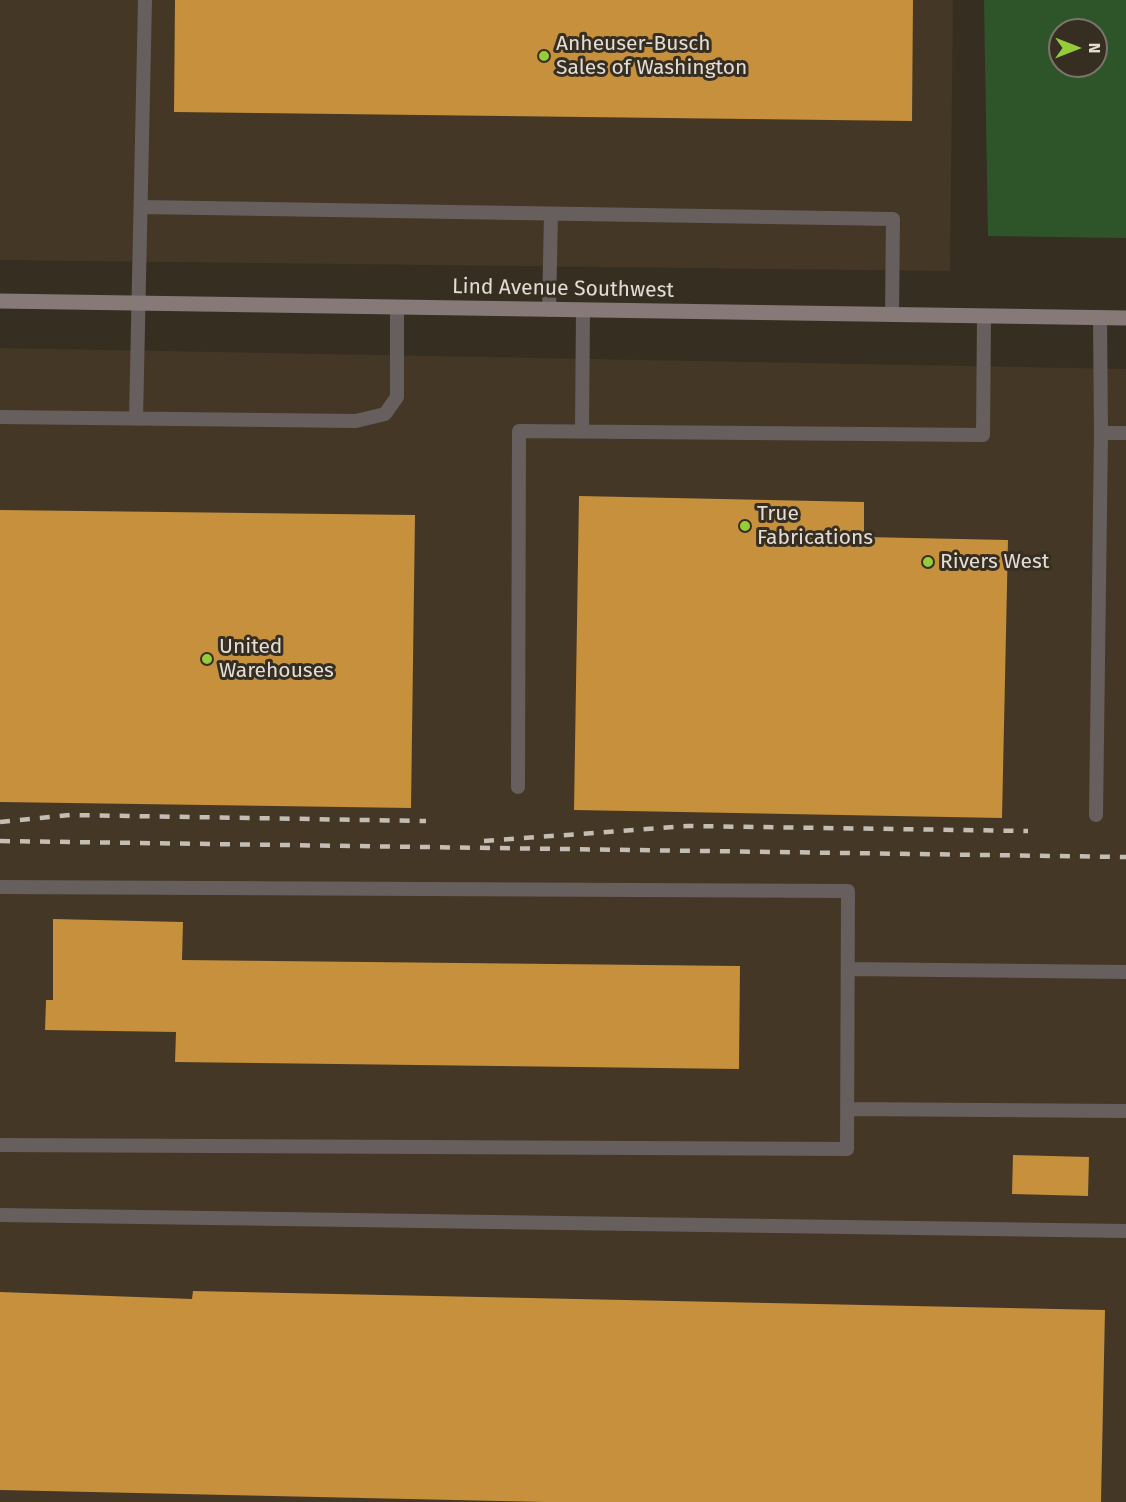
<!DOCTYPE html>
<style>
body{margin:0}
#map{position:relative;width:1126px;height:1502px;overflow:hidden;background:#372e22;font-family:"Fira Sans",sans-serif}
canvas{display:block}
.north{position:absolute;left:1048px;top:18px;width:60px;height:60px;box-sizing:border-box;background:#372e22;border:2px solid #7c746a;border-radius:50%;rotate:90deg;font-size:16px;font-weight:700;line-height:24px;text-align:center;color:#e3ddd5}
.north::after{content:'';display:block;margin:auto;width:21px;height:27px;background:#95cc3a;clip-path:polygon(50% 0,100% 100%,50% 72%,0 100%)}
</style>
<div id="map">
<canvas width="1126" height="1502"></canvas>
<div class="north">N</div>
</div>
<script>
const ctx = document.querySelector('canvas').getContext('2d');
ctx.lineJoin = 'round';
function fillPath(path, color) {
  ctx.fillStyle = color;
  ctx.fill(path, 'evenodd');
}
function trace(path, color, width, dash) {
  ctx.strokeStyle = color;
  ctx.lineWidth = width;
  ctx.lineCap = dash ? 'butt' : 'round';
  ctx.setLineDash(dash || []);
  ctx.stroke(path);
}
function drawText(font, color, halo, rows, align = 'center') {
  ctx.font = font + ' "Fira Sans",sans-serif';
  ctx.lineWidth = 6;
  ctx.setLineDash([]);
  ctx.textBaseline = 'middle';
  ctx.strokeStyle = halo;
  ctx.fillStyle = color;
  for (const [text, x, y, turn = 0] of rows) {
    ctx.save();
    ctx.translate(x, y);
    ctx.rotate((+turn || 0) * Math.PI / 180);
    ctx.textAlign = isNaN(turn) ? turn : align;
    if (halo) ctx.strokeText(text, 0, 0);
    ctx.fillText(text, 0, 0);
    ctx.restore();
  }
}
const built = new Path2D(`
 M0 0H953L950 271 0 260Z
 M0 348 1126 369V1502H0Z`);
const green = new Path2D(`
 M984 0H1126V238L988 236ZM1060 30H1096V66H1060Z`);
const building = new Path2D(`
 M175 0H913L912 121 174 112Z
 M579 496 864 502V537L1008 540 1002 818 574 810Z
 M0 510 415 515 411 808 0 802Z
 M53 919 183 922 182 960 740 966 739 1069 175 1062 176 1032 45 1030 46 1000H53Z
 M1013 1155 1089 1157 1088 1196 1012 1194Z
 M193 1291 1105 1310 1101 1502H545L0 1490V1292L192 1299Z`);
const lane = new Path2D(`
 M141 207 893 219 892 315
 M549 310 551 214
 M1100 317 1101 433
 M0 417 356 421 385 414 397 397V307
 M136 419 145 0
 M582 431 583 310
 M518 787 519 431 983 435 984 316
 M1096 815 1101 433H1126
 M0 887 848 891 847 1149 0 1145
 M848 969 1126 972
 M847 1109 1126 1111
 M0 1215 1126 1231`);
const secondary = new Path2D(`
 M0 301 1126 318`);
const rail = new Path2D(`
 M0 822 70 815 426 821
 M0 841 1126 857
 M484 841 688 826 1028 831`);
const markers = [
 [544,56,6,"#95cc3a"],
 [745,526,6,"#95cc3a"],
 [928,562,6,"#95cc3a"],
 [207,659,6,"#95cc3a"]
];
const poiNames = [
 ["Anheuser-Busch",556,44],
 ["Sales of Washington",556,68],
 ["True",757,514],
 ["Fabrications",757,538],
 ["Rivers West",940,562],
 ["United",219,647],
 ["Warehouses",219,671]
];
const streetNames = [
 ["Lind Avenue Southwest",563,289,1]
];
fillPath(built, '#443725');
fillPath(green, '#2e552a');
fillPath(building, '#c6903c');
trace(lane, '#675f5e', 14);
trace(secondary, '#877977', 15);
trace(rail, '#c4bdb4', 4.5, [10, 10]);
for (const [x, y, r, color] of markers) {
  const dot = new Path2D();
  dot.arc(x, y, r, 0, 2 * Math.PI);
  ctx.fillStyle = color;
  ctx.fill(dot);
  trace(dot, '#372e22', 2);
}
drawText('21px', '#e3ddd5', '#372e22', poiNames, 'left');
drawText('21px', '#e3ddd5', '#372e22', streetNames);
</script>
